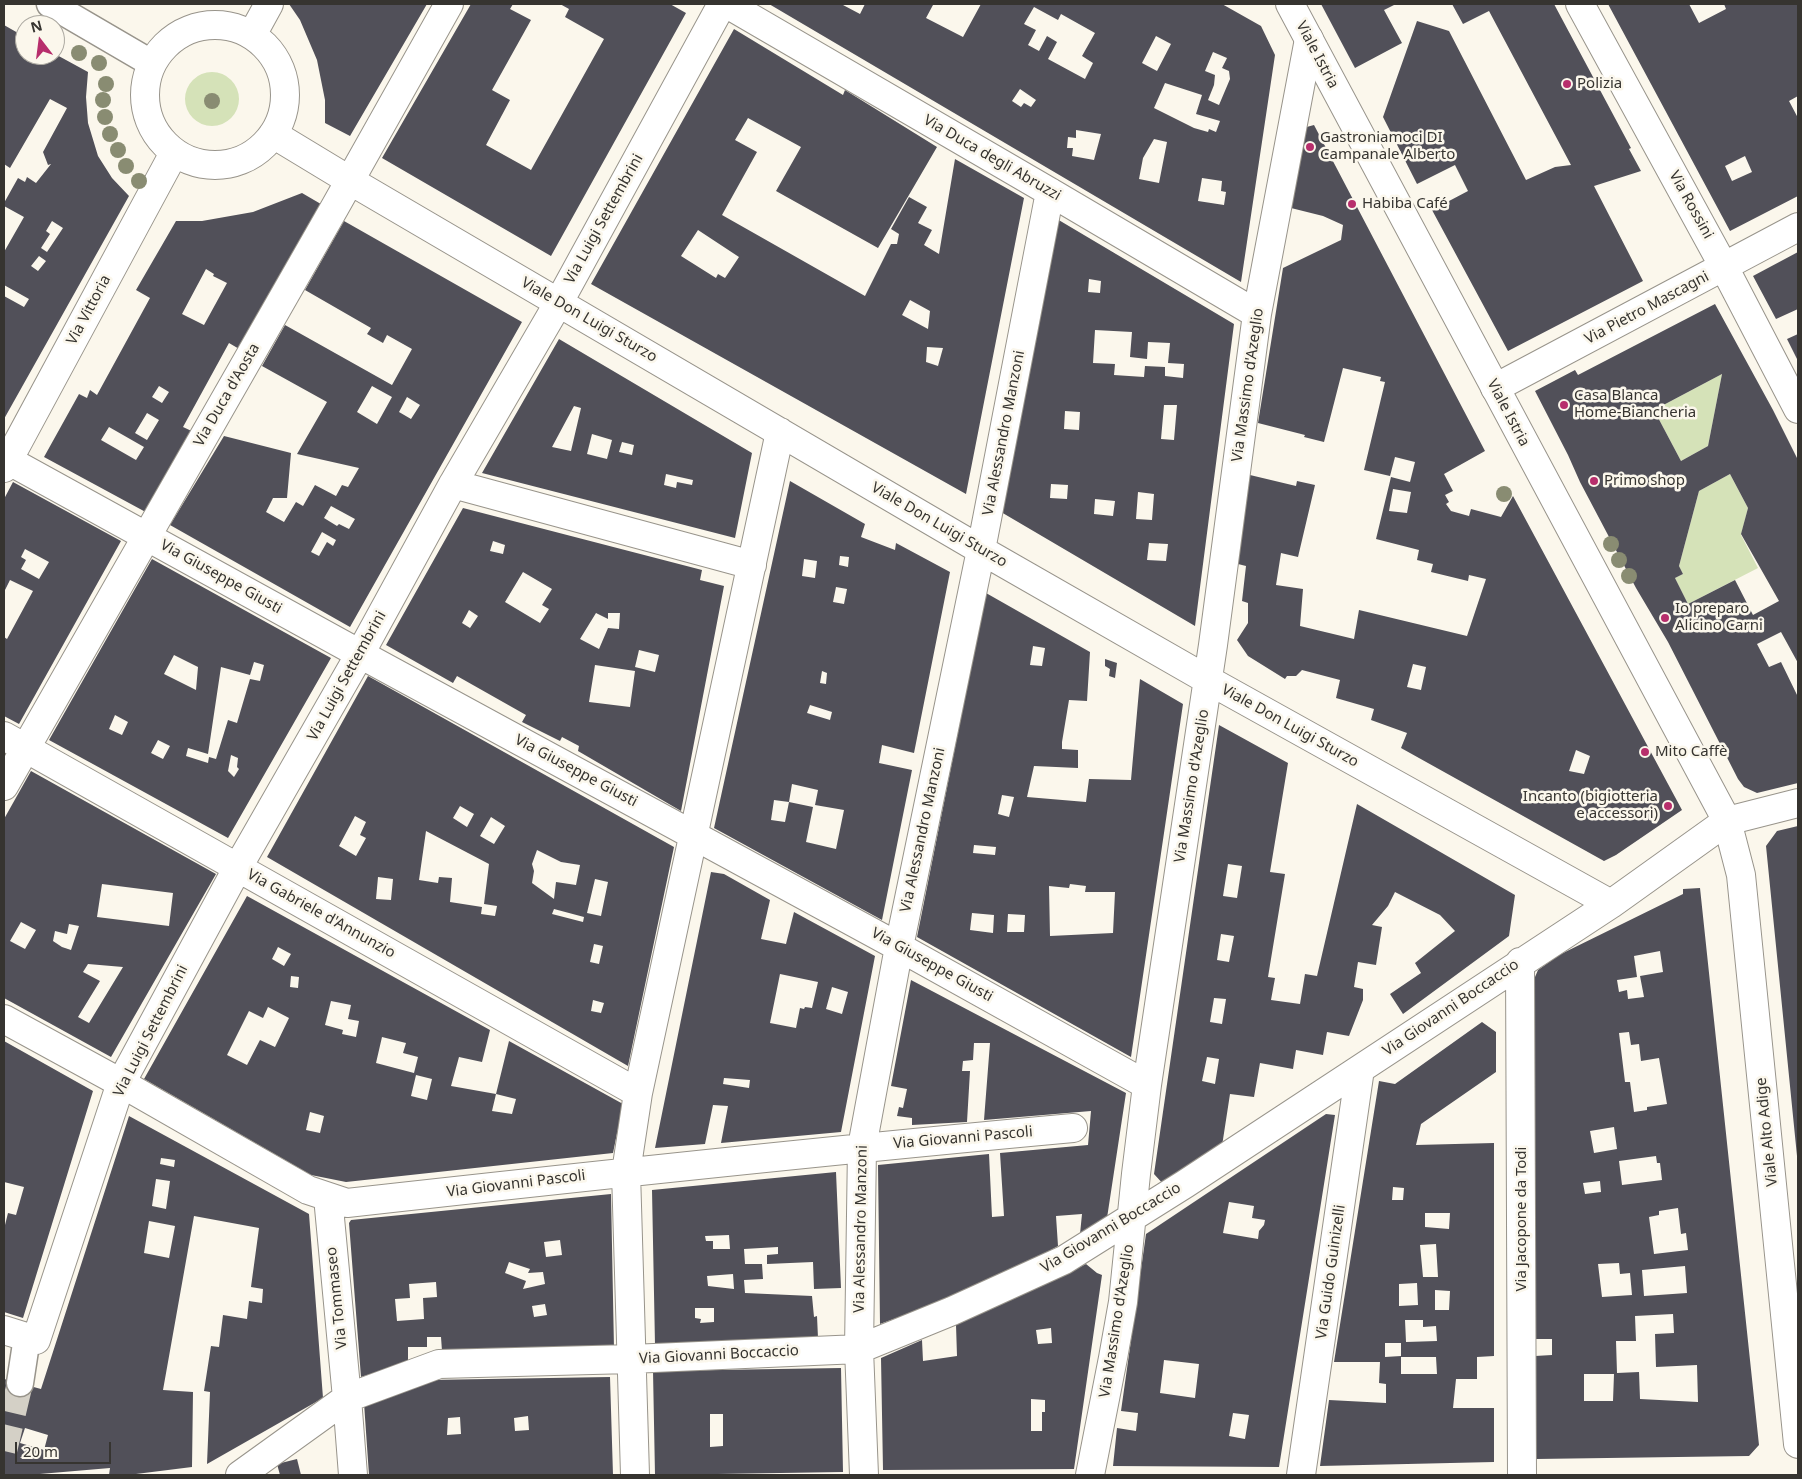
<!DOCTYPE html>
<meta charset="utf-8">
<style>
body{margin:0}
#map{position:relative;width:1802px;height:1479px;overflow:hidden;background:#fbf7ec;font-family:"Noto Sans",sans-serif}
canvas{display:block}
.frame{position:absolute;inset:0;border:5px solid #363430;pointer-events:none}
.north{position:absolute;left:15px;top:15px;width:50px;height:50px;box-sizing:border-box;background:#fbf7ec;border:1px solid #aca9a1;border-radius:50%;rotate:345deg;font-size:14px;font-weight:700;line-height:20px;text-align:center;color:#363430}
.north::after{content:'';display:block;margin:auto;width:18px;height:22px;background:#b72e6c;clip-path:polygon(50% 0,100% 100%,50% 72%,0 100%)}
.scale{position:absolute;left:15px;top:1442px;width:96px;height:22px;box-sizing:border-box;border:2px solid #363430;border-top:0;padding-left:6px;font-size:15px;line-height:18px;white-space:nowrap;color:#363430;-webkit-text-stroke:4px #fbf7ec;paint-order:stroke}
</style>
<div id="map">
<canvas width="1802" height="1479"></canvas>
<div class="frame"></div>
<div class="north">N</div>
<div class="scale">20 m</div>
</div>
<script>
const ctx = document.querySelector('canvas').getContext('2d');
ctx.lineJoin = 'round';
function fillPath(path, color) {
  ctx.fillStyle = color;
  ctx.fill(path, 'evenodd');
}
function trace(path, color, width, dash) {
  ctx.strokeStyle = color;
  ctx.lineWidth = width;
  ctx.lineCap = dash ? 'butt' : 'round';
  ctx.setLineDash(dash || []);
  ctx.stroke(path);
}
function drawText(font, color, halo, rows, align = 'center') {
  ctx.font = font + ' "Noto Sans",sans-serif';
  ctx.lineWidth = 5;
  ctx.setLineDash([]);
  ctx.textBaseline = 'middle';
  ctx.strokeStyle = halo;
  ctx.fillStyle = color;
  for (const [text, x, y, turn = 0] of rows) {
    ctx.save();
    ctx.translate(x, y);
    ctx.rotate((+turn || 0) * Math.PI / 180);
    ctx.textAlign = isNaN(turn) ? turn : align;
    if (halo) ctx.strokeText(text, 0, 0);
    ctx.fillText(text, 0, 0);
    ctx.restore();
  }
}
const green = new Path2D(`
 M185 99a27 27 0 1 1 54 0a27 27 0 1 1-54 0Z
 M1722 374 1708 446 1681 461 1654 410Z
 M1730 474 1748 508 1741 535 1758 568 1688 604 1675 578 1683 574 1679 566 1699 491Z`);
const building = new Path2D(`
 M289 4H427L350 136 325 123V100L317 60 300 20Z
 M471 4H513L510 9 531 20 492 90 510 100 486 145 531 170 604 39 565 17 569 9 560 4H670L686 13 551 256 382 158Z
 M769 4H843V5L860 14 865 4H931L933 5 926 18 963 37 981 4H1222L1261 26 1275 55 1241 282ZM1034 7 1058 20 1061 14 1095 33 1082 56 1093 63 1085 79 1048 59 1057 42 1047 36 1039 51 1028 45 1036 30 1024 24ZM1156 36 1171 44 1157 71 1142 63ZM1213 52 1227 58 1222 68 1229 71 1230 79 1219 105 1208 100 1214 85 1215 75 1205 71ZM1165 83 1202 95 1196 114 1220 121 1216 132 1209 129 1208 132 1194 128 1154 108ZM1020 89 1036 100 1031 107 1024 103 1021 107 1012 101ZM1076 130 1101 134 1094 160 1072 156 1073 148H1067L1068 137 1076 138ZM1154 139 1167 142 1159 183 1139 179 1143 158ZM1202 178 1222 181 1221 191 1226 192 1224 205 1198 201Z
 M1321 4H1396L1384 10 1402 43 1355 68Z
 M1452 4H1554L1631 148 1629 149 1641 171 1594 186 1643 281 1508 351 1432 210 1468 191 1455 165 1417 184 1383 117 1417 21 1449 31 1526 180 1555 167 1571 165 1489 11 1463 24Z
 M1608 4H1689L1699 23 1726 9 1724 4H1798V96L1789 101 1798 118V196L1730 231ZM1745 156 1752 172 1732 181 1725 166Z
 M4 25 25 37V55H55V54L88 72 86 97 88 123 98 156 112 178 129 196 4 419V296L24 307 29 299 4 285V252L24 217 4 206V203L18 178 25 182 27 177 36 183 51 164 48 165 43 152 67 108 50 99 10 168 4 164ZM52 221 63 228 47 252 41 248 50 234 46 231ZM39 256 46 261 38 271 31 266Z
 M734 29 843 95 845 90 937 147 878 248 776 191 801 147 748 118 735 140 757 152 722 215 865 296 891 244H897L899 234 891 229 909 197 927 207 918 223 932 230 924 245 939 254 955 159 1024 198 966 494 591 284ZM698 230 739 257 725 278 718 274 716 278 681 256ZM910 300 930 311 928 329 902 315ZM927 347 943 348 938 366 926 362Z
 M1314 125 1485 451 1444 474 1453 491 1445 495 1449 502 1446 504 1451 511 1469 516 1471 509 1501 517 1513 496 1682 810 1616 855 1604 861 1401 748 1407 733 1371 720 1374 709 1336 698 1340 680 1302 670 1296 676H1287L1285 679 1248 656 1237 640 1248 623V603L1242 601 1246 566 1238 564 1250 475 1296 486 1297 481 1315 485 1298 557 1281 553 1276 585 1303 589 1300 626 1354 639 1359 610 1467 636 1486 579 1469 575 1468 581 1431 572 1433 564 1417 560 1419 550 1376 539 1391 477 1410 482 1415 462 1395 457 1390 476 1364 470 1385 382 1380 381 1381 377 1343 368 1324 442 1304 437 1305 435 1258 423 1283 268 1341 240 1343 225 1323 216 1291 208 1303 128ZM1393 489 1411 492 1407 513 1389 511ZM1413 664 1426 667 1421 690 1407 687ZM1576 750 1590 756 1584 774 1569 771Z
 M302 193 326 207 246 353 229 343 183 427 198 434 153 516 44 457 79 394 87 398 90 390 97 395 150 298 136 290 176 221H202L253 212ZM206 269 214 274 213 276 227 283 204 325 182 314ZM159 386 169 392 162 403 152 397ZM147 413 159 420 147 440 135 433ZM109 427 144 447 136 460 101 440Z
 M1057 219 1234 324 1195 626 1001 512ZM1089 279 1101 281 1100 293 1088 292ZM1095 330 1132 332 1130 357 1147 359 1148 342 1170 343 1168 363 1184 364 1183 378 1165 376V367L1145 366 1144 377 1114 375 1115 364 1093 363ZM1164 405H1177L1174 440 1161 439ZM1065 411 1080 412 1079 430 1064 429ZM1051 484 1068 485 1067 499 1050 498ZM1138 492 1154 494 1152 520 1136 519ZM1095 499 1115 501 1113 516 1094 514ZM1149 543 1168 544 1166 561 1147 560Z
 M344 221 522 322 350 627 170 525 224 436 291 453 287 498H273L266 512 284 522 296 502 303 506 315 485 336 496 342 485 348 487 359 468 297 454 327 402 262 366 285 325 392 385 412 349 387 335 383 343 367 334 371 328 305 290ZM372 386 392 397 377 424 357 412ZM407 397 420 405 411 419 399 412ZM331 506 355 519 349 529 339 524 337 526 324 518ZM322 532 336 540 333 546 327 542 319 556 311 552Z
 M1798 252V309L1776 319 1753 276Z
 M1715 304 1773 410 1798 460V663L1781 632 1757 644 1769 667 1781 662 1798 697V783L1757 793 1744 787 1738 779 1668 642 1636 588 1580 482 1568 455 1535 391 1575 370 1578 375ZM1722 374 1708 446 1681 461 1654 410ZM1730 474 1748 508 1741 534 1779 601 1753 615 1735 580 1688 604 1675 578 1683 574 1679 566 1699 491Z
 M1798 334V361L1787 339Z
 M559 339 752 453 735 538 482 473ZM574 406 581 408 571 451 552 447ZM592 434 612 440 607 459 587 454ZM622 442 634 445 632 455 619 452ZM666 474 693 480 692 485 677 482 676 488 664 485Z
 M790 481 865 524 861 537 895 550 896 543 950 572 914 753 882 745 879 763 912 770 882 920 714 828ZM840 556 849 557 848 567 839 565ZM804 559 817 561 815 578 802 576ZM836 587 847 589 844 604 833 602ZM822 671 827 673 826 684 820 683ZM810 705 832 712 830 720 807 713ZM792 784 818 790 815 805 844 810 836 849 806 842 813 807 789 802ZM774 800 789 802 785 822 771 820Z
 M13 482 121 541 19 724 4 716V637L7 639 33 591 10 580 4 592V499ZM25 549 49 562 39 579 21 569 26 560 21 557Z
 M463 508 702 570 700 580 724 586 681 811 578 751 579 746 562 737 560 741 522 722 526 715 457 676 453 683 386 645ZM493 541 505 545 503 554 490 551ZM523 572 552 589 542 605 549 609 540 623 505 602ZM469 610 478 616 470 628 462 623ZM596 613 608 619V613H620L619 629 608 628 599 649 580 639ZM639 650 659 655 655 672 635 667ZM595 665 635 671 630 707 589 702Z
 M152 559 331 658 228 838 49 740ZM174 655 198 667 196 690 164 674ZM254 662 264 665 260 681 250 679 237 723 228 720 216 759 209 757 208 763 186 756 188 748 208 754 221 667 250 675ZM115 715 128 722 122 735 109 729ZM158 740 170 746 163 759 151 753ZM231 755 238 758 237 767 239 769 234 777 228 771Z
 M986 593 1090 652 1087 701 1069 700 1062 742V749L1078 750V768L1034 766 1027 797 1086 802 1089 779 1131 780 1140 679 1183 704 1131 1057 917 937ZM1033 646 1045 648 1042 666 1030 665ZM1002 795 1014 797 1009 817 998 814ZM974 845 996 847 995 855 973 853ZM1070 884 1086 886 1085 892H1115L1113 933 1050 936 1049 886 1069 888ZM972 913 994 915 993 933 970 930ZM1008 914 1025 915 1024 932H1007Z
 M1105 659 1117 663 1115 678 1109 676 1110 669 1105 666Z
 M368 676 674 847 628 1066 267 857ZM460 806 474 814 467 827 453 818ZM355 816 366 822 360 835 366 838 356 856 339 846ZM491 817 505 826 494 844 480 836ZM426 831 489 864 484 904 497 906 495 916 481 914 482 907 450 902 452 878 439 877 438 883 419 880ZM537 850 561 862 580 865 576 885 556 882 554 899 532 883 534 871 532 864ZM378 877 393 879 391 900 376 899ZM595 879 608 882 601 916 587 913ZM554 909 584 917 583 922 552 914ZM594 944 603 946 599 964 590 962ZM593 1000 604 1003 601 1013 591 1011Z
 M1219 725 1288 763 1270 872 1285 874 1268 977 1275 978 1271 1000 1300 1004 1305 974 1317 976 1357 804 1515 895 1509 936 1403 1014 1390 994 1421 973 1415 963 1455 931 1440 915 1395 892 1388 906 1372 925 1382 927 1376 965 1358 962 1354 987 1363 989V1000L1349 1036 1327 1032 1323 1055 1296 1050 1293 1069 1260 1063 1254 1097 1230 1094 1222 1146 1165 1186 1154 1174ZM1228 864 1242 866 1237 898 1223 896ZM1221 934 1234 936 1229 962 1217 960ZM1214 998 1226 999 1222 1024 1210 1022ZM1207 1057 1219 1059 1215 1084 1202 1081Z
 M31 771 216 874 111 1057 4 998V819ZM102 884 173 893 169 926 97 917ZM21 922 36 930 25 949 10 941ZM69 924 79 926 71 950 62 947 53 941 55 931 67 934ZM88 964 123 967 89 1023 78 1017 100 981 83 972Z
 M1798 826V1156H1797L1766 846 1777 831Z
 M711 872 724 874 770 900 761 939 786 944 794 912 875 956 841 1132 721 1143 728 1106 713 1105 705 1144 655 1148ZM780 974 818 982 812 1008 805 1007 804 1009 800 1008 796 1028 770 1023ZM832 987 848 992 842 1014 826 1009ZM724 1078 750 1080 749 1088 723 1084Z
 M1700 888 1759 1445 1749 1456 1536 1459 1535 1356 1552 1355V1339H1535L1532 984 1538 970 1559 955 1683 894V889ZM1660 951 1663 972 1640 976 1644 997 1628 999 1627 990 1619 992 1617 980 1637 977 1634 956ZM1629 1032 1631 1045 1639 1044 1641 1061 1659 1058 1667 1104 1647 1107V1110L1634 1112 1630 1082H1625L1619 1033ZM1614 1127 1617 1149 1594 1153 1590 1131ZM1656 1156 1657 1163H1660L1662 1180 1622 1185 1619 1161ZM1600 1181 1601 1192 1585 1194 1583 1183ZM1678 1208 1681 1234 1686 1233 1688 1250 1654 1254 1649 1217 1659 1215V1211ZM1619 1263 1620 1274 1630 1273 1632 1295 1602 1297 1598 1264ZM1685 1266 1687 1293 1644 1296 1642 1270ZM1673 1314 1674 1333 1655 1334 1656 1367 1697 1365 1698 1402 1640 1399 1639 1372 1617 1373 1616 1341H1636L1635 1316ZM1584 1374H1614L1613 1401H1584Z
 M247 896 490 1030 482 1062 459 1057 451 1086 496 1094 492 1111 512 1114 516 1099 496 1094 509 1041 623 1104 613 1153 346 1182 311 1175 144 1079ZM278 947 291 954 284 966 272 959ZM291 976 299 977 298 988 290 987ZM331 1001 351 1005 348 1019 359 1021 356 1037 342 1034 343 1030 325 1025ZM268 1007 289 1018 275 1047 260 1040 247 1065 227 1055 249 1011 263 1018ZM382 1037 406 1043 403 1053 418 1057 414 1073 376 1063ZM416 1075 432 1079 427 1100 411 1096ZM310 1112 324 1116 320 1133 306 1130Z
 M911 980 1126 1093 1107 1218 1080 1234 1082 1214 1056 1216 1058 1246 1019 1268 927 1307 880 1324 878 1165 989 1154 992 1217 1004 1216 1000 1153 1088 1145 1091 1111 984 1120 990 1043H974L973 1060 963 1061 962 1071H970L967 1122 912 1125V1118L897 1116 899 1107 903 1108 907 1089 891 1086Z
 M1482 1022 1496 1032V1072L1421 1124 1416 1145 1494 1143V1356L1477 1357V1379H1456L1453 1408H1494V1462L1320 1466 1329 1400 1386 1403V1384L1379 1383 1380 1362H1334L1379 1081 1395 1084ZM1393 1187 1404 1188 1403 1200H1392ZM1425 1213H1450L1449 1229 1425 1227ZM1436 1244 1438 1277H1423L1420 1245ZM1417 1283 1418 1305 1399 1306V1284ZM1435 1290 1450 1291 1449 1310H1435ZM1405 1320H1423V1327L1436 1326 1437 1341 1406 1342ZM1385 1343H1401V1356L1385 1357ZM1401 1357H1436L1437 1374H1401Z
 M4 1041 93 1091 23 1318 4 1312V1229L8 1213 16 1215 24 1187 4 1182Z
 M1326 1114 1335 1115 1279 1467 1113 1466 1117 1428 1136 1431 1138 1413 1121 1411 1146 1234ZM1229 1202 1254 1206 1252 1218 1265 1220 1264 1225 1259 1231 1258 1239 1223 1233ZM1164 1360 1199 1364 1195 1398 1160 1393ZM1233 1413 1249 1415 1245 1439 1229 1436Z
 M129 1116 309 1214 323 1398 207 1464 210 1392 204 1391 211 1346 219 1347 223 1315 247 1319 249 1301 262 1303 263 1289 251 1287 259 1228 194 1216 163 1390 193 1392 192 1467 128 1475H109L110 1468 28 1475H4V1379L41 1389ZM161 1158 175 1160 174 1167 160 1164ZM156 1179 170 1181 166 1209 152 1206ZM149 1221 175 1226 169 1258 144 1253ZM25 1428 48 1435 44 1450 20 1443Z
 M836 1172 841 1288 814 1289 813 1262 767 1264V1255L778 1254V1247L744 1249 745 1264H762L763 1279 744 1280 745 1293 812 1296 814 1317 817 1316 818 1338 655 1345 652 1190ZM729 1235 730 1249H713V1241H706L705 1236ZM733 1274 734 1289 708 1286 707 1276ZM695 1308H714V1322L700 1323 701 1319 695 1318Z
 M611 1194 614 1349 442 1351 441 1337H427V1347H408V1362L361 1377 349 1223 351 1220ZM560 1240 562 1255 546 1257 544 1242ZM509 1262 530 1269 528 1273 543 1272 545 1284 523 1289 526 1281 505 1273ZM436 1282 437 1297 423 1298 424 1319 397 1321 395 1299 410 1298 409 1284ZM545 1304 547 1315 534 1317 532 1306Z
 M1086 1264 1097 1273 1102 1275 1074 1469 883 1470 881 1358 922 1340 923 1361 957 1356 956 1325ZM1051 1328 1052 1343 1038 1344 1036 1330ZM1031 1399 1045 1400V1412H1042V1431H1031Z
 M841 1368 843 1472 655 1475 653 1371ZM710 1414H723V1446L710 1447Z
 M610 1377 613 1475H369L364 1403 427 1380ZM528 1416 529 1430 515 1431 514 1418ZM460 1417 461 1434 447 1435 448 1418Z
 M297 1459 301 1475H280L277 1464Z`);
const pedestrianTunnel = new Path2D(`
 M4 1451 20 1383`);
const pedestrian = new Path2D(`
 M50 4 151 63
 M20 1383 27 1337`);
const minor = new Path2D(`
 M727 4 1050 192 1257 314
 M1580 4 1724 267 1798 409
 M145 95a70 70 0 1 1 140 0a70 70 0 1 1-140 0Z
 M252 35 269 4
 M273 134 349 180 981 550 1208 680 1611 904
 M1495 388 1798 227
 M4 458 360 654 899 947 1147 1085
 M4 468 174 153
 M453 484 752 565
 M4 736 638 1093
 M4 786 335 207 449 4
 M1520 962 1522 1475
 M4 1019 121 1083 308 1190 347 1203C589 1176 831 1150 1073 1128
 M328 1197 347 1398 353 1475
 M4 1330 36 1340 121 1083 238 867 360 654 453 484 559 302 722 4
 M240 1475 347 1398 439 1364 631 1359 859 1349 952 1311 1064 1260 1185 1184 1611 904 1727 821 1798 803
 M635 1475 626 1172 638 1093 780 432
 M864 1475 859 1349 862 1147 899 947 981 550 1050 192
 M1090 1475 1113 1358 1123 1302 1136 1174 1147 1085 1213 645 1257 314 1309 39
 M1301 1475 1360 1069`);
const tertiary = new Path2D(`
 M1290 4 1727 821 1741 875 1798 1444`);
const trees = [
 [79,53],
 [99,63],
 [106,84],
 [103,100],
 [212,101],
 [105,117],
 [110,134],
 [118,150],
 [126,166],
 [139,181],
 [1504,494],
 [1611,544],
 [1619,560],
 [1629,576]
];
const markers = [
 [1567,84,5,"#b72e6c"],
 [1310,147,5,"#b72e6c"],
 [1352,204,5,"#b72e6c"],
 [1564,405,5,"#b72e6c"],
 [1594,481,5,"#b72e6c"],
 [1665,618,5,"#b72e6c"],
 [1645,752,5,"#b72e6c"],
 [1668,806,5,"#b72e6c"]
];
const streetNames = [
 ["Viale Istria",1317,55,62],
 ["Via Duca degli Abruzzi",992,158,30],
 ["Via Rossini",1691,205,61],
 ["Via Luigi Settembrini",604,219,-61],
 ["Via Pietro Mascagni",1647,308,-28],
 ["Via Vittoria",89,310,-62],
 ["Viale Don Luigi Sturzo",589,320,30],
 ["Via Massimo d'Azeglio",1248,385,-82],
 ["Via Duca d'Aosta",227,395,-60],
 ["Viale Istria",1508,413,62],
 ["Via Alessandro Manzoni",1004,433,-79],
 ["Viale Don Luigi Sturzo",939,525,30],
 ["Via Giuseppe Giusti",221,577,29],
 ["Via Luigi Settembrini",347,676,-61],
 ["Viale Don Luigi Sturzo",1290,726,29],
 ["Via Giuseppe Giusti",576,771,28],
 ["Via Massimo d'Azeglio",1192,786,-81],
 ["Via Alessandro Manzoni",923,830,-78],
 ["Via Gabriele d'Annunzio",321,914,29],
 ["Via Giuseppe Giusti",932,965,29],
 ["Via Giovanni Boccaccio",1451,1008,-34],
 ["Via Luigi Settembrini",151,1031,-63],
 ["Viale Alto Adige",1767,1132,-96],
 ["Via Giovanni Pascoli",963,1138,-5],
 ["Via Giovanni Pascoli",516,1184,-7],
 ["Via Jacopone da Todi",1522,1219,-90],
 ["Via Giovanni Boccaccio",1111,1228,-31],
 ["Via Alessandro Manzoni",861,1229,-89],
 ["Via Guido Guinizelli",1331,1272,-82],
 ["Via Tommaseo",337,1298,-96],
 ["Via Massimo d'Azeglio",1117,1321,-81],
 ["Via Giovanni Boccaccio",719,1355,-3]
];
const poiNames = [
 ["Polizia",1577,84],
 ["Gastroniamoci DI",1320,138],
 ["Campanale Alberto",1320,155],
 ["Habiba Café",1362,204],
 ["Casa Blanca",1574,396],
 ["Home-Biancheria",1574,413],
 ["Primo shop",1604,481],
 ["Io preparo",1675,609],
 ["Alicino Carni",1675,626],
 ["Mito Caffè",1655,752],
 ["Incanto (bigiotteria",1658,797,"right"],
 ["e accessori)",1658,814,"right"]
];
fillPath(green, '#d5e2b8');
fillPath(building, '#515059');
trace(pedestrianTunnel, '#d4d0c6', 26, [26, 13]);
trace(pedestrian, '#98948b', 29);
trace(minor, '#98948b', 30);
trace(tertiary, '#98948b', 30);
trace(pedestrian, '#fff', 26);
trace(minor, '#fff', 28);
trace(tertiary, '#fff', 28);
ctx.fillStyle = '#898c72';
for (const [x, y] of trees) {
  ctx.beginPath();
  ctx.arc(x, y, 8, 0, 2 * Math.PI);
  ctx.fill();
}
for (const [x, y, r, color] of markers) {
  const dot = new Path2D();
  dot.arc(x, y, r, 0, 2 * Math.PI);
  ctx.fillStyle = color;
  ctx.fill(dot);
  trace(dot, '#fbf7ec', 2);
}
drawText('15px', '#363430', '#fbf7ec', streetNames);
drawText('15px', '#363430', '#fbf7ec', poiNames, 'left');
</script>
